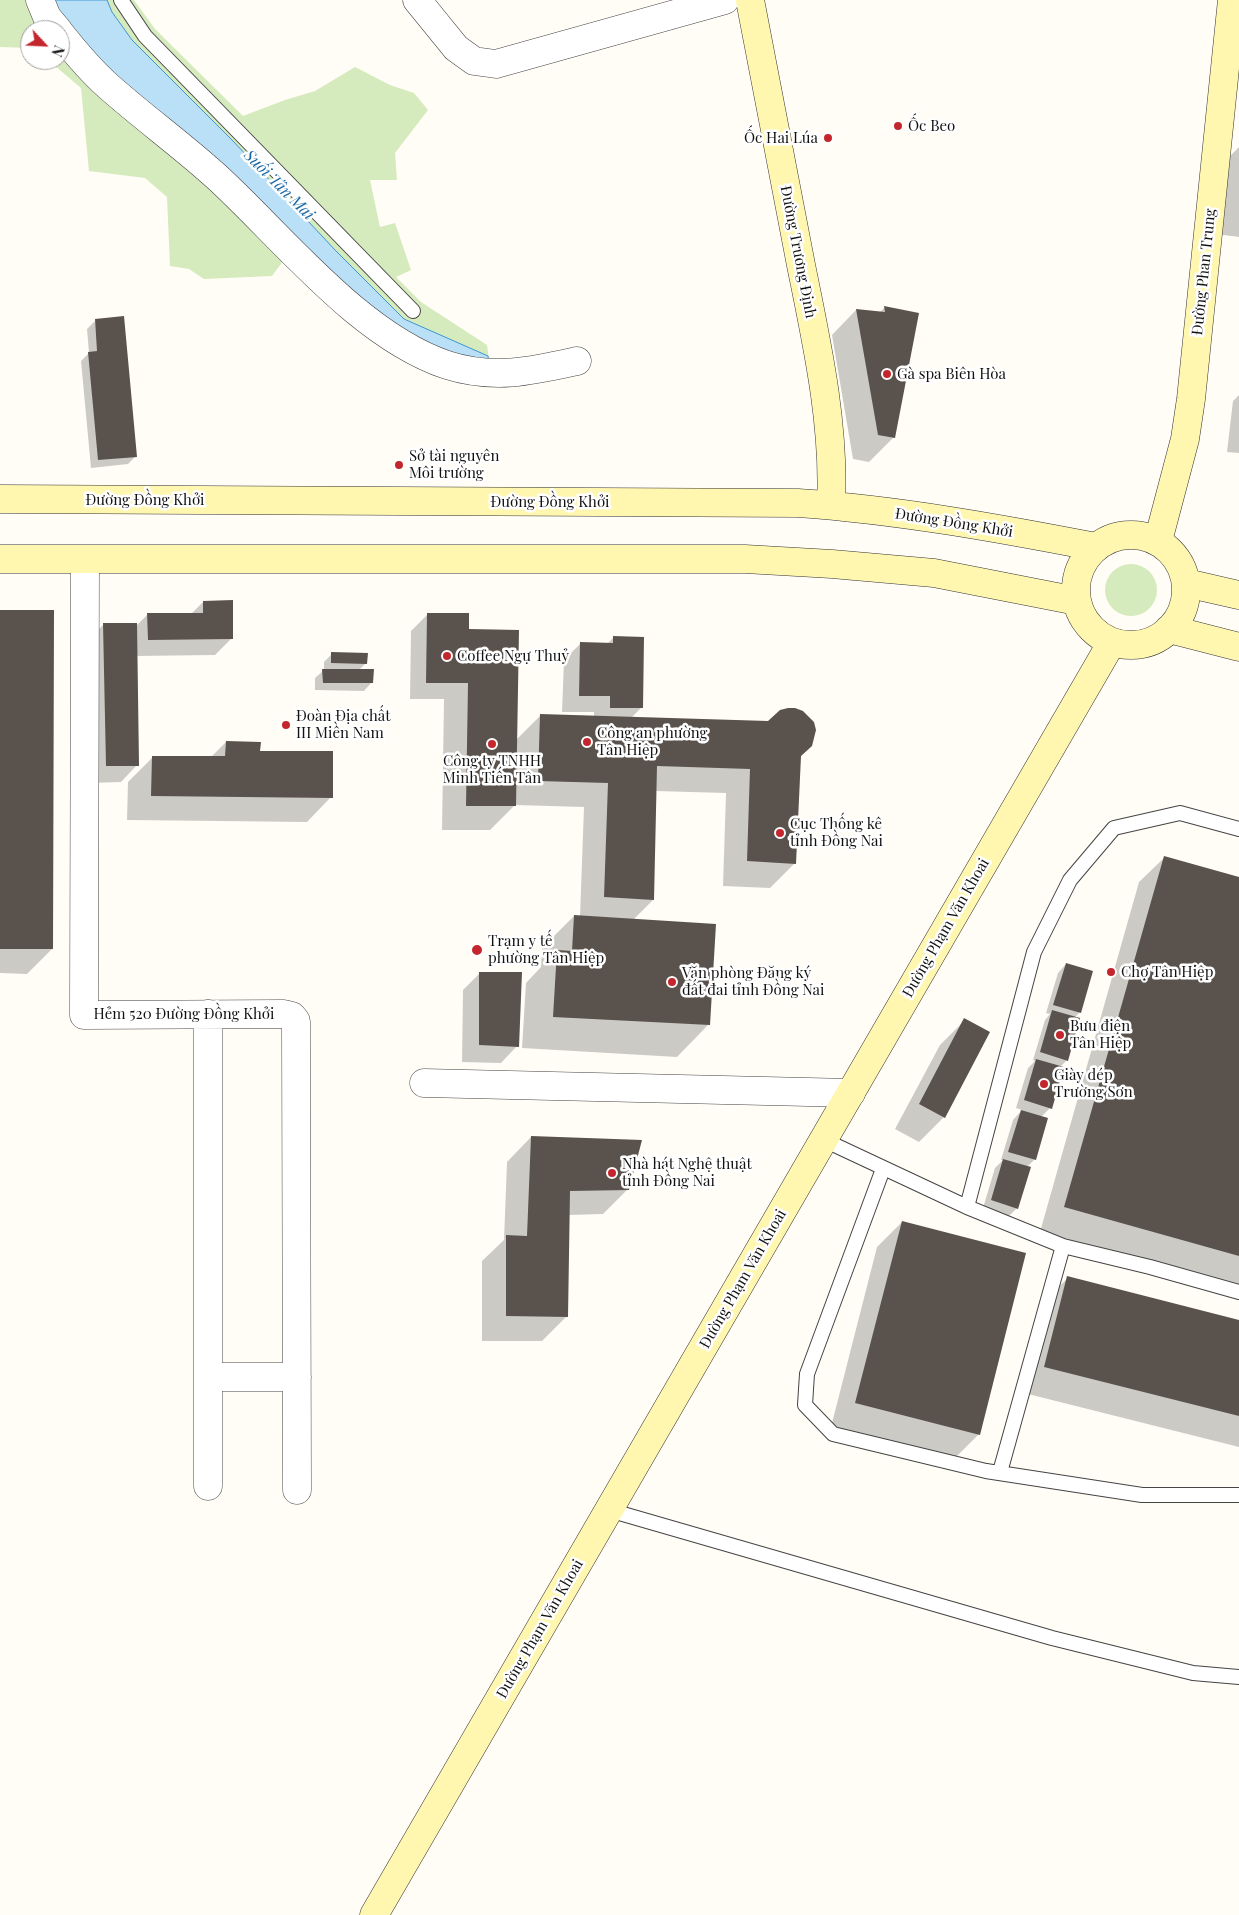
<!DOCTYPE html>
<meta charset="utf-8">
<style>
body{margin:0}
#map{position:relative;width:1239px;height:1915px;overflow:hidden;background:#fffdf5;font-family:"Playfair Display",serif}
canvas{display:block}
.north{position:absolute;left:20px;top:20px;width:50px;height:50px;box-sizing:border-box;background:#fff;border:1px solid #a0a0a0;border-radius:50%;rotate:115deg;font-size:14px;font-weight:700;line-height:20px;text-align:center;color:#111}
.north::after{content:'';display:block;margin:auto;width:18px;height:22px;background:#c4262e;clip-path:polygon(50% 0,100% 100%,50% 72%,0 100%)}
</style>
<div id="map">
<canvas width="1239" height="1915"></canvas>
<div class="north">N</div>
</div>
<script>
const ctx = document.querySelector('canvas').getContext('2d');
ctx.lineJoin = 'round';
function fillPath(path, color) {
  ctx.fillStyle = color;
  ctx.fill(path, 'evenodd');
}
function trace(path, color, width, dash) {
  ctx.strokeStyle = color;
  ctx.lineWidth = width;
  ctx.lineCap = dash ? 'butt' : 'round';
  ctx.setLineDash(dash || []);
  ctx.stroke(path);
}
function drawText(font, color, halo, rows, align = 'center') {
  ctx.font = font + ' "Playfair Display",serif';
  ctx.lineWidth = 5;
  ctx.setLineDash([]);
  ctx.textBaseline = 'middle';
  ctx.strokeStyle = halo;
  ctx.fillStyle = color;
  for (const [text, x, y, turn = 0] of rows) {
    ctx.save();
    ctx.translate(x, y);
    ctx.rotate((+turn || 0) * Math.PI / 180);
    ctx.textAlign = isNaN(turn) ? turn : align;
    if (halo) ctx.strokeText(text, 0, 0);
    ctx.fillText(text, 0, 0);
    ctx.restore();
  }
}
const green = new Path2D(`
 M0 0H134L155 29 243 116 285 100 315 91 355 67 390 85 414 93 428 110 395 153 397 180H370L380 227 395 223 411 270 396 277 421 302 487 345 489 359 484 385 284 260 272 276 204 279 189 269 170 266 167 197 145 178 89 171 81 88 48 60H60V30H30V48L0 47Z
 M1105 590a26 26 0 1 1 52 0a26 26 0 1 1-52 0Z`);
const water = new Path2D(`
 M51 0H107L112 12 132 40 233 141 336 251 404 319 488 356 489 363 453 354 416 338 365 303 86 48Z`);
const shadow = new Path2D(`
 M1239 147V237L1216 234 1224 162Z
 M884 308 918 314 893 438 869 462 853 459 832 335 856 310 879 313Z
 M95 321 136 456 128 464 91 468 81 361 89 353 87 329Z
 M1239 395V453L1227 452 1233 401Z
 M203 602 232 638 215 655 136 656 137 765 121 782 90 783 87 641 104 624 136 626 147 615 191 614Z
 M0 611 52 949 27 974 0 973Z
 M428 614 467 633 516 740 541 715 594 717V712H562L564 660 581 643 607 644 614 637 641 708 631 718 800 756 795 863 770 888 723 886 726 793 655 791 653 900 633 920 708 1025 677 1057 522 1048 526 983 541 967 542 948 574 916 580 917 584 807 515 805 490 830H442L444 699H410L411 631Z
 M332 654 366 663 359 670 372 682 364 691 315 690V678L324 670V662Z
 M226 742 259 752 331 797 307 822 127 820 128 782 153 757H211Z
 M1164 858 1239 879V1287L1040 1232 1139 882Z
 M1066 964 1080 1012 1074 1018 1067 1060 1060 1067 1050 1108 1041 1117 1035 1159 1027 1167 1017 1208 1009 1216 983 1208 995 1168 1003 1160H1001L1013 1120 1022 1110 1016 1108 1028 1068 1035 1061 1033 1060 1045 1020 1050 1014 1046 1013 1058 973Z
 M480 973 517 1046 501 1063 462 1062 463 990Z
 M965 1020 944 1117 919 1142 895 1129 940 1045Z
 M531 1137 627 1190 603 1214 568 1215 567 1316 542 1341H482V1261L504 1240 507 1162Z
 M902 1222 979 1434 954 1459 831 1427 877 1247Z
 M1068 1278 1239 1321V1447L1020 1392 1043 1302Z`);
const building = new Path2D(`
 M884 306 919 313 895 438 878 435 856 309 885 312Z
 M124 316 137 457 98 460 88 352 97 351 95 319Z
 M233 600V639L148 640 147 613H203V601Z
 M0 610H54L53 949H0Z
 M427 613H469V629L519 630 516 806H466L468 683H426Z
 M103 623H137L139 766H106Z
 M613 636 644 637 643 708H610V696H579L580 642 613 643Z
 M331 652 368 653 367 664 331 663Z
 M322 669H374L373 683H323Z
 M788 708H795L803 711 814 722 816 730 812 746 801 756 796 864 747 861 750 769 657 766 654 900 604 897 608 783 538 781 540 714 768 721 780 710Z
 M226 741 261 742 260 751H333V798L151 796 152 756H225Z
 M1164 856 1239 877V1256L1064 1207Z
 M574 915 716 924 710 1025 553 1017 557 950 572 951Z
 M1066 963 1093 971 1081 1013 1053 1005Z
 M479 972H522L519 1047 479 1045Z
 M1052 1010 1080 1018 1068 1061 1040 1052Z
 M964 1018 990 1032 945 1118 919 1104Z
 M1036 1059 1064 1067 1052 1109 1024 1100Z
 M1021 1110 1048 1118 1036 1160 1008 1152Z
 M531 1136 642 1140 629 1190 570 1191 568 1317 506 1316V1235L527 1236Z
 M1003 1159 1031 1167 1018 1209 991 1200Z
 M902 1221 1026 1253 980 1435 855 1403Z
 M1067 1276 1239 1320V1416L1044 1367Z`);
const lane = new Path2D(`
 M121 0 145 36 413 311
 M824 1140 967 1207 1063 1246 1150 1267 1239 1292
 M883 1169 807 1374 805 1405 833 1434 986 1471 1142 1495H1239
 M967 1207 1034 952 1070 880 1114 828 1180 813 1239 829
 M1000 1472 1063 1246
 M609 1510 1052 1638 1193 1673 1239 1677`);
const street = new Path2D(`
 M40 0 47 17 58 30
 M417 0 456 48 474 61 496 64 725 0
 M60 33C75 52 90 70 108 86 144 118 183 146 218 178 284 239 360 336 447 365 494 380 532 371 577 361
 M85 560 84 1015 284 1014 292 1016 296 1021 297 1490
 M208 1014V1486
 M424 1083 851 1093
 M208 1377H297`);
const secondary = new Path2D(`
 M750 0C767 88 784 176 801 265 817 344 835 425 831 505
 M0 499 798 503C898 510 998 528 1096 547
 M1076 590a55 55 0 1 1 110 0a55 55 0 1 1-110 0Z
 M1158 541 1185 439 1191 399 1232 0
 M0 559H745L832 564 934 573 1077 601
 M1186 583 1239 595
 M1169 629 1239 647
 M374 1915 1112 642`);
const markers = [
 [898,126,5,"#c4262e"],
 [828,138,5,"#c4262e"],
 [887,374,5,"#c4262e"],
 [399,465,5,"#c4262e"],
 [447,656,5,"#c4262e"],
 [286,725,5,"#c4262e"],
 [587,742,5,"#c4262e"],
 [492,744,5,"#c4262e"],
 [780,833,5,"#c4262e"],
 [477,950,6,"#c4262e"],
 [1111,972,5,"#c4262e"],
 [672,982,5,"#c4262e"],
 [1060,1035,5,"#c4262e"],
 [1044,1084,5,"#c4262e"],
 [612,1173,5,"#c4262e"]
];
const poiNames = [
 ["Ốc Beo",908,126],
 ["Ốc Hai Lúa",818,138,"right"],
 ["Gà spa Biên Hòa",897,374],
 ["Sở tài nguyên",409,456],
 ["Môi trường",409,473],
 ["Coffee Ngự Thuỷ",457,656],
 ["Đoàn Địa chất",296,716],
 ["III Miền Nam",296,733],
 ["Công an phường",597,733],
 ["Tân Hiệp",597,750],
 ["Công ty TNHH",492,761,"center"],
 ["Minh Tiến Tân",492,778,"center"],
 ["Cục Thống kê",790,824],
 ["tỉnh Đồng Nai",790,841],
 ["Trạm y tế",488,941],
 ["phường Tân Hiệp",488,958],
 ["Chợ Tân Hiệp",1121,972],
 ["Văn phòng Đăng ký",682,973],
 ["đất đai tỉnh Đồng Nai",682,990],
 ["Bưu điện",1070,1026],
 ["Tân Hiệp",1070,1043],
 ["Giày dép",1054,1075],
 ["Trường Sơn",1054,1092],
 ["Nhà hát Nghệ thuật",622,1164],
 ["tỉnh Đồng Nai",622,1181]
];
const streetNames = [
 ["Đường Trương Định",798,252,79],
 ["Đường Phan Trung",1204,272,-84],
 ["Đường Đồng Khởi",145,500],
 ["Đường Đồng Khởi",550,502],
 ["Đường Đồng Khởi",954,523,9],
 ["Đường Phạm Văn Khoai",946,928,-60],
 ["Hẻm 520 Đường Đồng Khởi",184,1014],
 ["Đường Phạm Văn Khoai",743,1279,-60],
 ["Đường Phạm Văn Khoai",540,1629,-60]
];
const waterNames = [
 ["Suối Tân Mai",279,185,45]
];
fillPath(green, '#d5ebbd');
fillPath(water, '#b9e0f7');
trace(water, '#3f96cf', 1);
fillPath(shadow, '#0003');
fillPath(building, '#5a524d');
trace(lane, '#444', 16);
trace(street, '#444', 29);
trace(secondary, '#333', 29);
trace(lane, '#fff', 14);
trace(street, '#fff', 28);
trace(secondary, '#fff6b0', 28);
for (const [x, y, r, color] of markers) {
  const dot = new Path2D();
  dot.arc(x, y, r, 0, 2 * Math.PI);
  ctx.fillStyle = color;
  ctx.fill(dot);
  trace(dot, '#fff', 2);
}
drawText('15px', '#111', '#fff', poiNames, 'left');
drawText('15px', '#111', '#fff', streetNames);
drawText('italic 16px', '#1768a6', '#fff', waterNames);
</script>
